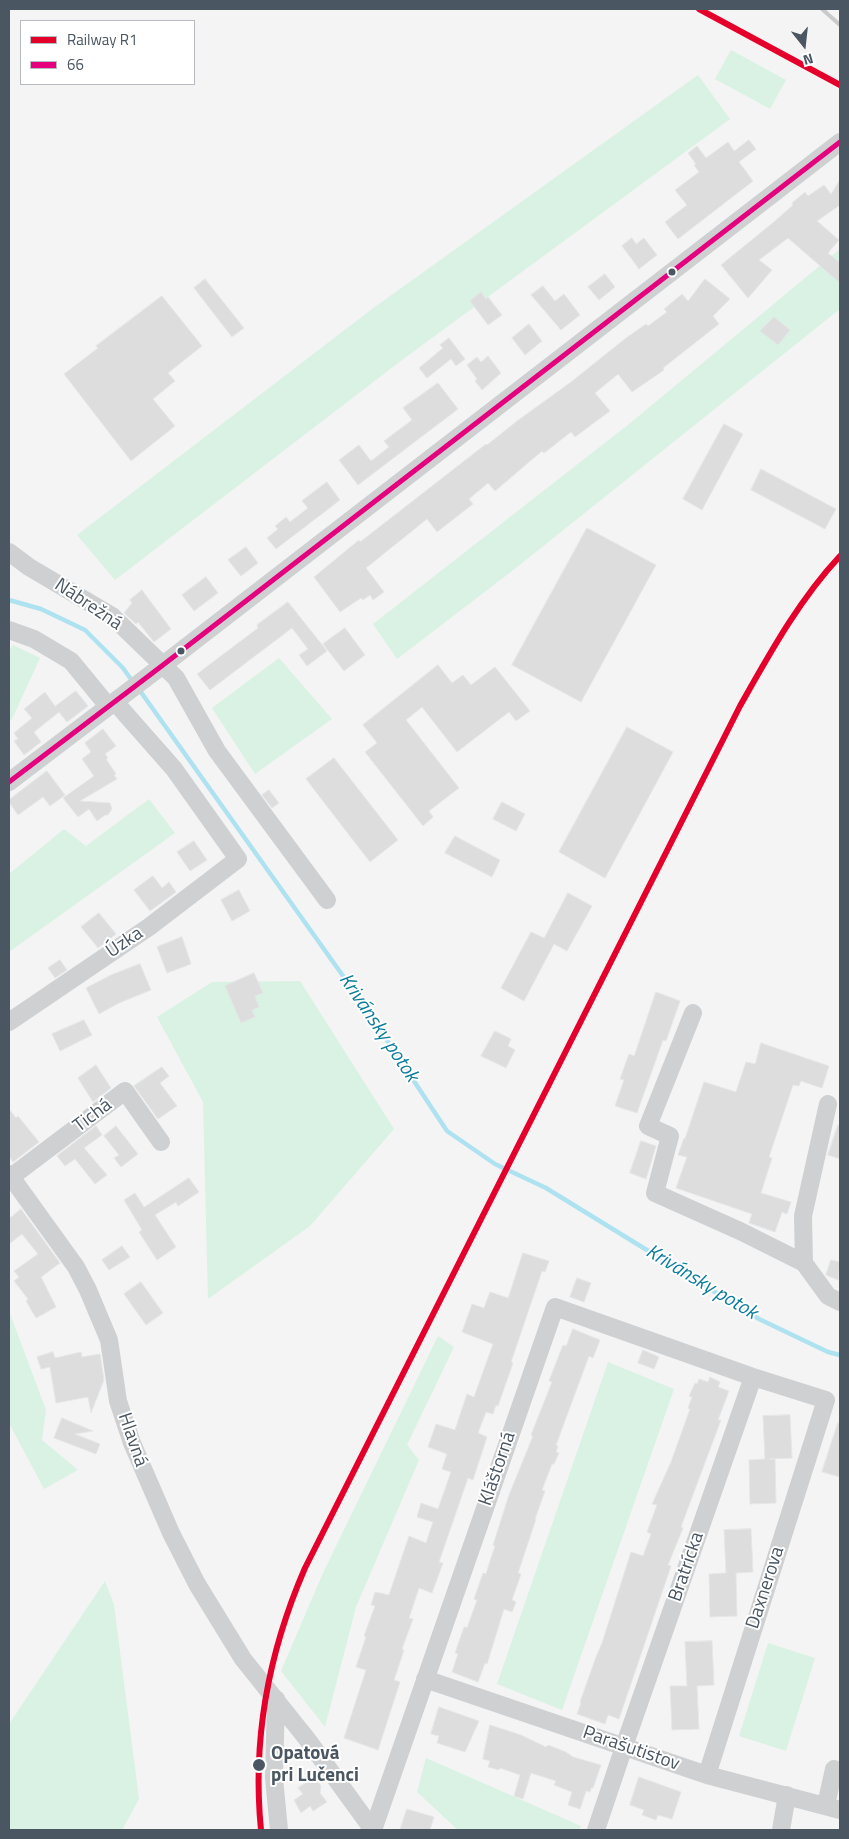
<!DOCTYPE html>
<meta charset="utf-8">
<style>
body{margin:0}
#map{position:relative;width:849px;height:1839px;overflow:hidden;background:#f4f4f4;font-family:"Titillium Web",sans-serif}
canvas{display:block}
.frame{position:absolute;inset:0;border:10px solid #4a5661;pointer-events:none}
.legend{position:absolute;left:20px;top:20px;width:175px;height:65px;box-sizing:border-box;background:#fff;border:1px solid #b7bbc0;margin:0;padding:6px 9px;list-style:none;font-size:15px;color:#4a5661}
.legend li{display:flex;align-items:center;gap:10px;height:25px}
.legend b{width:25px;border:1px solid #b7bbc0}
.north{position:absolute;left:779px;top:20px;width:50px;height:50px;-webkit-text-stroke:4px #fff;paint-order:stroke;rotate:164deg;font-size:14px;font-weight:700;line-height:20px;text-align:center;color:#4a5661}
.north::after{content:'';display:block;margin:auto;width:18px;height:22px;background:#4a5661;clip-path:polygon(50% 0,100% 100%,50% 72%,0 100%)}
</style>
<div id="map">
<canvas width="849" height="1839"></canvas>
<div class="frame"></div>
<ul class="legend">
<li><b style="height:6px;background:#e4002b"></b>Railway R1</li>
<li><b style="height:6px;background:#e5007d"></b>66</li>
</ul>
<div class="north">N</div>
</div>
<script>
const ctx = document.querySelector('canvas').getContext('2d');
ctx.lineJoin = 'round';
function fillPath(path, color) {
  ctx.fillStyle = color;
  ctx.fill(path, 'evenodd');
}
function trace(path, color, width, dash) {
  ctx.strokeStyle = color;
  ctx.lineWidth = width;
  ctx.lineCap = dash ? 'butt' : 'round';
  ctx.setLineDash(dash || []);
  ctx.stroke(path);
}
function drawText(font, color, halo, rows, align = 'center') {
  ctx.font = font + ' "Titillium Web",sans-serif';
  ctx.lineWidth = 4;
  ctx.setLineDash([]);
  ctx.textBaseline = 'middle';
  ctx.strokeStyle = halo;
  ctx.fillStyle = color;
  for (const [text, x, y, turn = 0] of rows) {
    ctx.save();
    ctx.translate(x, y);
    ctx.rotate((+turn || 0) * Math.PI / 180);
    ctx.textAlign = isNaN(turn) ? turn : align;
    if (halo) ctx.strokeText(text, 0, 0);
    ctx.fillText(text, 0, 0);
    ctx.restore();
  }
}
const green = new Path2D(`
 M731 50 786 80 770 109 715 79Z
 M698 75 730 119 402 360 115 580 77 535 372 309Z
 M840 249V309L512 571 397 659 373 624 629 424Z
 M13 645 40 658 12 719 9 721V651Z
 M279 658 332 719 255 774 212 708Z
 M149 799 175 833 9 952V874L64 829 86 846Z
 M300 981 394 1129 310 1226 208 1299 203 1102 157 1017 212 982Z
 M9 1311 46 1410 42 1440 78 1470 44 1489 9 1423Z
 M438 1336 454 1347 407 1445 419 1460 356 1607 325 1727 281 1671 323 1573Z
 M608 1362 674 1389 562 1710 497 1684Z
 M105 1581 114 1605 139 1799 122 1830H9V1724Z
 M768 1643 815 1658 786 1751 739 1736Z
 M426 1758 581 1826 579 1830H458L417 1792Z`);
const stream = new Path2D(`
 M9 600 41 609 85 630 123 668 133 682
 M138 688 363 1004 447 1131 495 1164 546 1188 759 1319 828 1352 840 1355`);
const building = new Path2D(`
 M749 140 756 149 739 162 753 181 678 239 665 222 687 205 675 190 699 172 694 165 696 164 688 153 697 146 706 158 728 142 734 151Z
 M840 180V205L817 221 839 240 828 253 840 263V283L788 238 759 260 772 270 748 298 721 265 775 221 793 205 792 203 805 192 808 196 824 185 831 194Z
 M632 238 636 244 644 238 657 255 639 269 622 246Z
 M605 274 615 287 599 300 588 287Z
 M205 279 244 328 232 337 194 288Z
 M705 279 730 299 713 316 719 324 663 368 664 370 632 392 618 374 595 393 610 411 575 437 571 432 544 453 542 451 495 491 488 483 469 499 473 504 437 532 427 519 366 568 384 592 373 600 370 595 363 600 361 598 340 612 314 577 359 540 360 542 486 444 487 445 517 421 571 382 626 338 646 324 648 326 667 312 664 309 682 294 688 301Z
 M543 286 555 301 564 294 580 315 561 330 531 295Z
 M481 292 486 299 488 297 502 315 488 325 470 301Z
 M162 296 202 346 168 373 175 381 153 399 175 426 131 461 64 374 98 348 96 346Z
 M774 317 790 330 778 345 760 331Z
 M529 324 542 341 525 355 512 338Z
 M449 338 465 359 456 366 451 359 427 378 419 368 443 348 440 345Z
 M488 356 501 373 482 390 475 381 477 379 467 365 477 357 481 362Z
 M438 383 458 409 358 485 339 460 359 445 371 461 389 447 384 441 412 420 403 408Z
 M724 424 743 434 702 510 683 499Z
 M761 469 836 509 825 529 751 490Z
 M327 482 340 500 276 549 267 538 278 529 275 526 286 517 290 522 308 508 302 501Z
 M587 528 656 565 581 702 512 665Z
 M246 547 258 563 241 576 228 560Z
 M206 577 218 593 194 611 182 595Z
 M142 590 171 629 154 642 138 622 136 624 124 613 132 603 130 600Z
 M288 602 327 651 307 666 299 655 308 649 292 628 210 690 197 674 258 628 257 625Z
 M345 628 365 655 344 671 323 644Z
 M438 665 452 683 463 675 471 685 495 667 530 711 516 721 509 712 457 752 422 707 406 720 459 788 429 811 433 817 423 826 365 752 377 743 363 725Z
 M76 691 88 706 67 722 59 712 34 732 41 742 24 755 14 741 18 739 14 733 32 718 24 709 45 692 55 706Z
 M627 727 673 752 605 878 559 852Z
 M103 729 116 746 105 754 108 758 106 759 116 774 114 775 117 779 80 801 110 803 112 809 108 815H105L97 821 89 809 78 817 63 798 94 776 82 759 91 752 85 743Z
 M334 758 398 840 370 862 306 779Z
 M47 771 65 795 50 806 43 797 18 815 9 802V800Z
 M269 790 279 803 272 808 262 795Z
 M502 802 525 814 516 831 493 819Z
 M455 836 500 860 492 877 445 853Z
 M194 841 207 860 190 871 177 852Z
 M153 876 162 888 169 882 176 892 150 911 134 890Z
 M239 890 250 911 232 921 221 900Z
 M568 893 592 906 567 951 554 944 524 1001 501 988 531 932 544 938Z
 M99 913 116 934 98 948 81 927Z
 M182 937 191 964 167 973 157 947Z
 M60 960 67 970 55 978 48 968Z
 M140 964 151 990 119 1003 99 1014 86 988 111 975Z
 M254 973 263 993 255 996 259 1007 252 1010 255 1017 241 1023 225 986Z
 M656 992 680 1001 666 1041 663 1040 637 1113 615 1106 624 1080 620 1079 629 1054 634 1056Z
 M84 1020 92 1035 60 1051 52 1034Z
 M495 1031 511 1039 508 1046 515 1050 506 1068 481 1056Z
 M761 1043 829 1066 822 1088 801 1081 799 1086 793 1085 769 1157 772 1158 761 1193 791 1202 787 1214 782 1212 775 1232 749 1223 752 1214 676 1188 687 1157 678 1155 684 1138 685 1139 704 1082 736 1092 746 1062 755 1064Z
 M96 1065 111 1088 93 1102 78 1078Z
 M162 1067 169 1076 160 1083 177 1106 158 1119 134 1086Z
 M9 1109 16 1118 18 1116 39 1142 13 1162 9 1156Z
 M838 1125H840V1159L828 1155Z
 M96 1126 102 1135 84 1148 107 1175 95 1184 75 1159 65 1166 57 1156Z
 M116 1126 138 1154 121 1167 114 1158 119 1155 104 1136Z
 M641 1141 656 1146 646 1179 630 1173Z
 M189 1178 199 1192 178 1206 176 1202 155 1215 176 1247 157 1260 139 1232 142 1230 124 1200 135 1193 144 1207Z
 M21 1209 60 1263 41 1277 56 1307 36 1318 26 1301 28 1299 14 1281 19 1277 14 1271 38 1254 22 1234 9 1244V1219Z
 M122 1246 130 1257 109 1270 102 1260Z
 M523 1253 549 1261 545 1272 542 1271 511 1362 513 1363 498 1406 496 1405 493 1414 486 1412 478 1433 487 1437 473 1480 468 1478 439 1562 443 1563 432 1593 419 1588 409 1618 413 1619 402 1649 404 1650 394 1680 400 1682 378 1750 344 1738 366 1670 356 1667 366 1637 364 1636 375 1606 371 1605 375 1592 389 1595 409 1536 426 1543 433 1522 417 1517 421 1503 438 1509 451 1472 442 1469 447 1454 428 1447 436 1424 455 1430 467 1394 474 1397 493 1344 462 1332 472 1304 484 1308 490 1292 508 1298Z
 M831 1260 840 1262 838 1280 826 1275Z
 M577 1278 591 1283 584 1302 570 1297Z
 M141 1282 163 1313 146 1325 124 1294Z
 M573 1329 600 1340 593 1358 589 1356 556 1445 558 1446 556 1452 559 1453 554 1464H552L542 1490 545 1491 535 1519H536L518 1573 521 1574 512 1600 516 1602 512 1612 504 1609 487 1664 485 1663 478 1682 452 1672 458 1654 455 1653 464 1627 467 1628 477 1600 474 1599 483 1573 486 1574 489 1564 495 1546 493 1545 509 1495 533 1436 531 1435 552 1382 549 1381 563 1345 566 1346Z
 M643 1350 659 1357 654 1369 638 1363Z
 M53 1352 55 1358 81 1352 82 1357 100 1354 104 1380 91 1413 88 1397 56 1403 50 1367 41 1369 37 1357Z
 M710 1377 720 1382 718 1387 729 1391 718 1420H721L685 1516 681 1527 683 1528 668 1565 671 1566 619 1719 608 1715 605 1724 577 1714 581 1703 580 1702 596 1657 602 1643 631 1552 643 1556 651 1534 647 1532 657 1505 652 1504 671 1462 690 1409 688 1408 692 1397 689 1396 695 1383 697 1384 699 1379 708 1382Z
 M790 1415 792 1458 769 1459H775L776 1503 750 1504 749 1460 765 1459 763 1416Z
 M62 1418 93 1431 75 1434 100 1444 96 1454 54 1438Z
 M838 1423 840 1424V1477L822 1472Z
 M751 1529 753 1572 736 1573 737 1616 710 1617 709 1574 726 1573 724 1530Z
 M712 1641 714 1685 697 1686 699 1729 672 1730 670 1686H687L685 1642Z
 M439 1707 479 1721 465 1752 437 1743 439 1736 431 1734Z
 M490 1725 521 1735 546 1747 548 1745 566 1752 573 1757 601 1765 593 1788H591L590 1792 586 1791 580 1809 568 1805 572 1792 554 1785 556 1781 531 1773 523 1799 514 1796 520 1775 500 1768 499 1770 488 1767 490 1761 483 1759Z
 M315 1777 321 1786 320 1793 327 1802 313 1811 310 1806 301 1813 294 1800 303 1794 298 1788Z
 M639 1777 681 1792 672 1819 658 1815 656 1820 642 1815 644 1810 630 1805Z
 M407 1809 434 1817 430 1830H400Z`);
const minor = new Path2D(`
 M9 552 29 567 112 616 176 678 217 751 327 900
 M9 630 34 639 71 661 108 706
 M9 782 163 665 840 142
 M693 1013 648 1126 670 1136 655 1193 740 1231 804 1263
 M9 1022 149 927 238 859 174 769 115 702
 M828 1104 803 1216 804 1263 828 1296 840 1302
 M9 1174 76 1267 88 1290 109 1340 118 1401 132 1443 171 1533 197 1584 243 1659 307 1739 373 1830
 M11 1177 125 1091 161 1142
 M425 1679 707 1775 840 1810
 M276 1699 274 1778 279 1830
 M826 1805 834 1769 840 1771
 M373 1830 555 1307 753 1377
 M596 1830 627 1738 753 1377 826 1400 707 1775
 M781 1830 787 1795`);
const rail = new Path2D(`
 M822 9 840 25`);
const bus1 = new Path2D(`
 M9 782 163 665 840 142`);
const rail1 = new Path2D(`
 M699 9 840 85
 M261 1830C252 1740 269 1651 305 1568L740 706C770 653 799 600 840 556`);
const markers = [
 [672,272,4.5,"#4a5661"],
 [181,651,4.5,"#4a5661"],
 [259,1765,7,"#4a5661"]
];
const streetNames = [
 ["Nábrežná",88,605,34],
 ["Úzka",125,943,-34],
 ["Tichá",93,1116,-37],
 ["Hlavná",132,1440,71],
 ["Kláštorná",498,1469,-71],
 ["Bratrícka",687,1567,-71],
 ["Daxnerova",766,1588,-72],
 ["Parašutistov",631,1749,19]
];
const stopNames = [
 ["Opatová",271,1754],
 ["pri Lučenci",271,1776]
];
const waterNames = [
 ["Krivánsky potok",378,1028,56],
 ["Krivánsky potok",701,1283,31]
];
fillPath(green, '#d9f2e3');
trace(stream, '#aee2f0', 4.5);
fillPath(building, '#ddddde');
trace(building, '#e5e6e7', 1);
trace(minor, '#ced0d2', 18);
trace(rail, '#c9cacc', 4);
trace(bus1, '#e5007d', 5);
trace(rail1, '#e4002b', 6);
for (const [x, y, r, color] of markers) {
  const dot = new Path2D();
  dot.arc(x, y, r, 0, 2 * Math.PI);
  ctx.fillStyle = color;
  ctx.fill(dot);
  trace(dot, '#fff', 2);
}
drawText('19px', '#4a5661', '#fff', streetNames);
drawText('bold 19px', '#4a5661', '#fff', stopNames, 'left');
drawText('italic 20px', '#0c7c9b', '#fff', waterNames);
</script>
